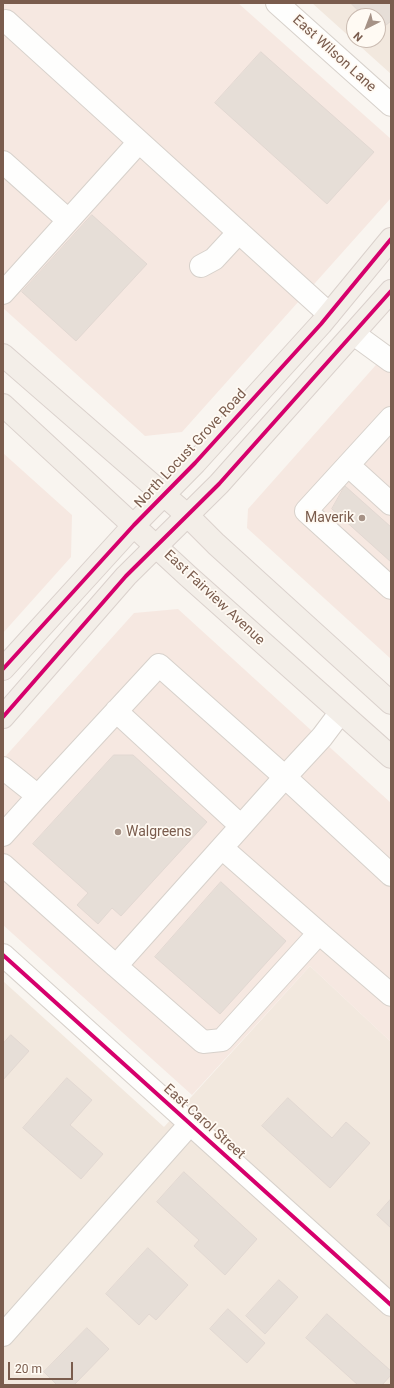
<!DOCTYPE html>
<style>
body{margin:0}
#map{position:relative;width:394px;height:1388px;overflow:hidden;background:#f9f5f0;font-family:Roboto,sans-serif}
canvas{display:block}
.frame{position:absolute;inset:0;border:4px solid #7a5c4d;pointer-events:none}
.north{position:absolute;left:346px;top:8px;width:40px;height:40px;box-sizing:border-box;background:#fffaf3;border:1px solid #cabbb1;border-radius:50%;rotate:222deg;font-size:11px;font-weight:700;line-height:16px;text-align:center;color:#7a5c4d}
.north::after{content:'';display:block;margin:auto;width:14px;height:18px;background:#a69286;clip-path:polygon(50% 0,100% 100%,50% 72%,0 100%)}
.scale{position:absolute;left:8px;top:1362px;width:65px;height:18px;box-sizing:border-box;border:2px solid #7a5c4d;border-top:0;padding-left:5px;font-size:12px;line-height:14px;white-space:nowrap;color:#7a5c4d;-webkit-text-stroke:3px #fffaf3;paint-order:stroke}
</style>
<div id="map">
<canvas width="394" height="1388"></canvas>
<div class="frame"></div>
<div class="north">N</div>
<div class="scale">20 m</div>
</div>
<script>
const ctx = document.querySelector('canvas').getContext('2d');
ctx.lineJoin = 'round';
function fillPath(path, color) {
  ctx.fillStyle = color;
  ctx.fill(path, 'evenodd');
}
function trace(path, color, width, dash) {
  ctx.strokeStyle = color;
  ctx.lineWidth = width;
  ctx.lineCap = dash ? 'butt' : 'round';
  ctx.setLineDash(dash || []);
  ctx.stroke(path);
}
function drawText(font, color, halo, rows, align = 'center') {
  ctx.font = font + ' Roboto,sans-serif';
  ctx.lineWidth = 3.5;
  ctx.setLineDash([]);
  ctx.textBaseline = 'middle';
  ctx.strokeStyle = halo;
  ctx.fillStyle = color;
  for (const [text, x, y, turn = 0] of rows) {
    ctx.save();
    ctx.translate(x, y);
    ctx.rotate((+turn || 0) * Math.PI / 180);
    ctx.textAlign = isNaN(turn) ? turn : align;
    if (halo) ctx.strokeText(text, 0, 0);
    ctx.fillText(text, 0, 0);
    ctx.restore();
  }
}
const residential = new Path2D(`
 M312 3H391V74ZM354 16H378V40H354Z
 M310 966 391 1042V1385H3V981L164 1127Z`);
const commercial = new Path2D(`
 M3 3H238L391 139V198L182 432 145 436 3 308Z
 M391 348V659L247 528 248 509Z
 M3 453 72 515 71 557 3 633Z
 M178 609 391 803V1042L310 966 192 1095 3 925V759L134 613Z`);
const building = new Path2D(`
 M351 3H391V21L381 29 378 27V16H364Z
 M261 52 374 152 327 204 215 103Z
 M92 215 147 264 76 341 22 292Z
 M345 486 391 527V562L332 509Z
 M114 755H133L207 822 121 916 112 908 98 924 77 905 88 893 33 844Z
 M221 882 286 941 220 1014 155 957Z
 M11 1035 29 1051 3 1080V1044Z
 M67 1078 92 1100 70 1125 103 1154 81 1179 23 1128Z
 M288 1098 332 1138 346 1122 370 1143 330 1188 262 1126Z
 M184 1172 257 1239 225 1275 194 1246 199 1240 157 1202Z
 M391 1199V1228L377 1215Z
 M148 1248 188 1285 156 1320 149 1314 139 1325 106 1294Z
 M279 1280 298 1297 265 1334 246 1316Z
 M228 1309 265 1343 247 1363 210 1329Z
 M327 1314 391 1371V1375L382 1385H358L306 1338Z
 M87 1328 109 1349 74 1385H57L44 1372Z`);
const minor = new Path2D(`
 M277 3 391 105
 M6 21 329 314
 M3 162 68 220
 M201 266 214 259 239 232
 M3 293 139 142
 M354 334 391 361
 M391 418 306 511 391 588
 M348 465 391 504
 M116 711 241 826
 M340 713 322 737 285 777 391 875
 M3 768 38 796 159 665 285 777 116 966 3 865
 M3 835 38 796
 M319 933 391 995
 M3 955 391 1305
 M116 966 203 1042 222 1040 319 933 222 848
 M3 1335 190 1124`);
const major = new Path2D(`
 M3 355 188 516 216 544 391 703
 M3 405 188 576 391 757
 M3 669 134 525 195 463 321 324 391 239
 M3 717 126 576 219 484 391 291`);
const cycleway = new Path2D(`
 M3 669 134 525 195 463 321 324 391 239
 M3 717 126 576 219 484 391 291
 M3 955 391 1305`);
const markers = [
 [362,518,4,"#a69286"],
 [118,832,4,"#a69286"]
];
const streetNames = [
 ["East Wilson Lane",334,54,42],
 ["North Locust Grove Road",191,449,-47],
 ["East Fairview Avenue",214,598,43],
 ["East Carol Street",204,1122,42]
];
const poiNames = [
 ["Maverik",354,518],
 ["Walgreens",126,832,"left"]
];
fillPath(residential, '#f2e8de');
fillPath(commercial, '#f6e8e1');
fillPath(building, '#e6ded7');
trace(building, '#e2d8d2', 1);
trace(minor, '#d7d1cb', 24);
trace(major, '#dad1cc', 24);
trace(minor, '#fefefd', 22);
trace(major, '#f3eee8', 22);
trace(cycleway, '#d6006c', 4);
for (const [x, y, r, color] of markers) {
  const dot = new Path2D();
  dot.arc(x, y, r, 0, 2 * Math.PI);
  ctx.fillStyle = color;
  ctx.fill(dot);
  trace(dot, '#fffaf3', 1.5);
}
drawText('14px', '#7a5c4d', '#fffaf3', streetNames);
drawText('14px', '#7a5c4d', '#fffaf3', poiNames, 'right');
</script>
